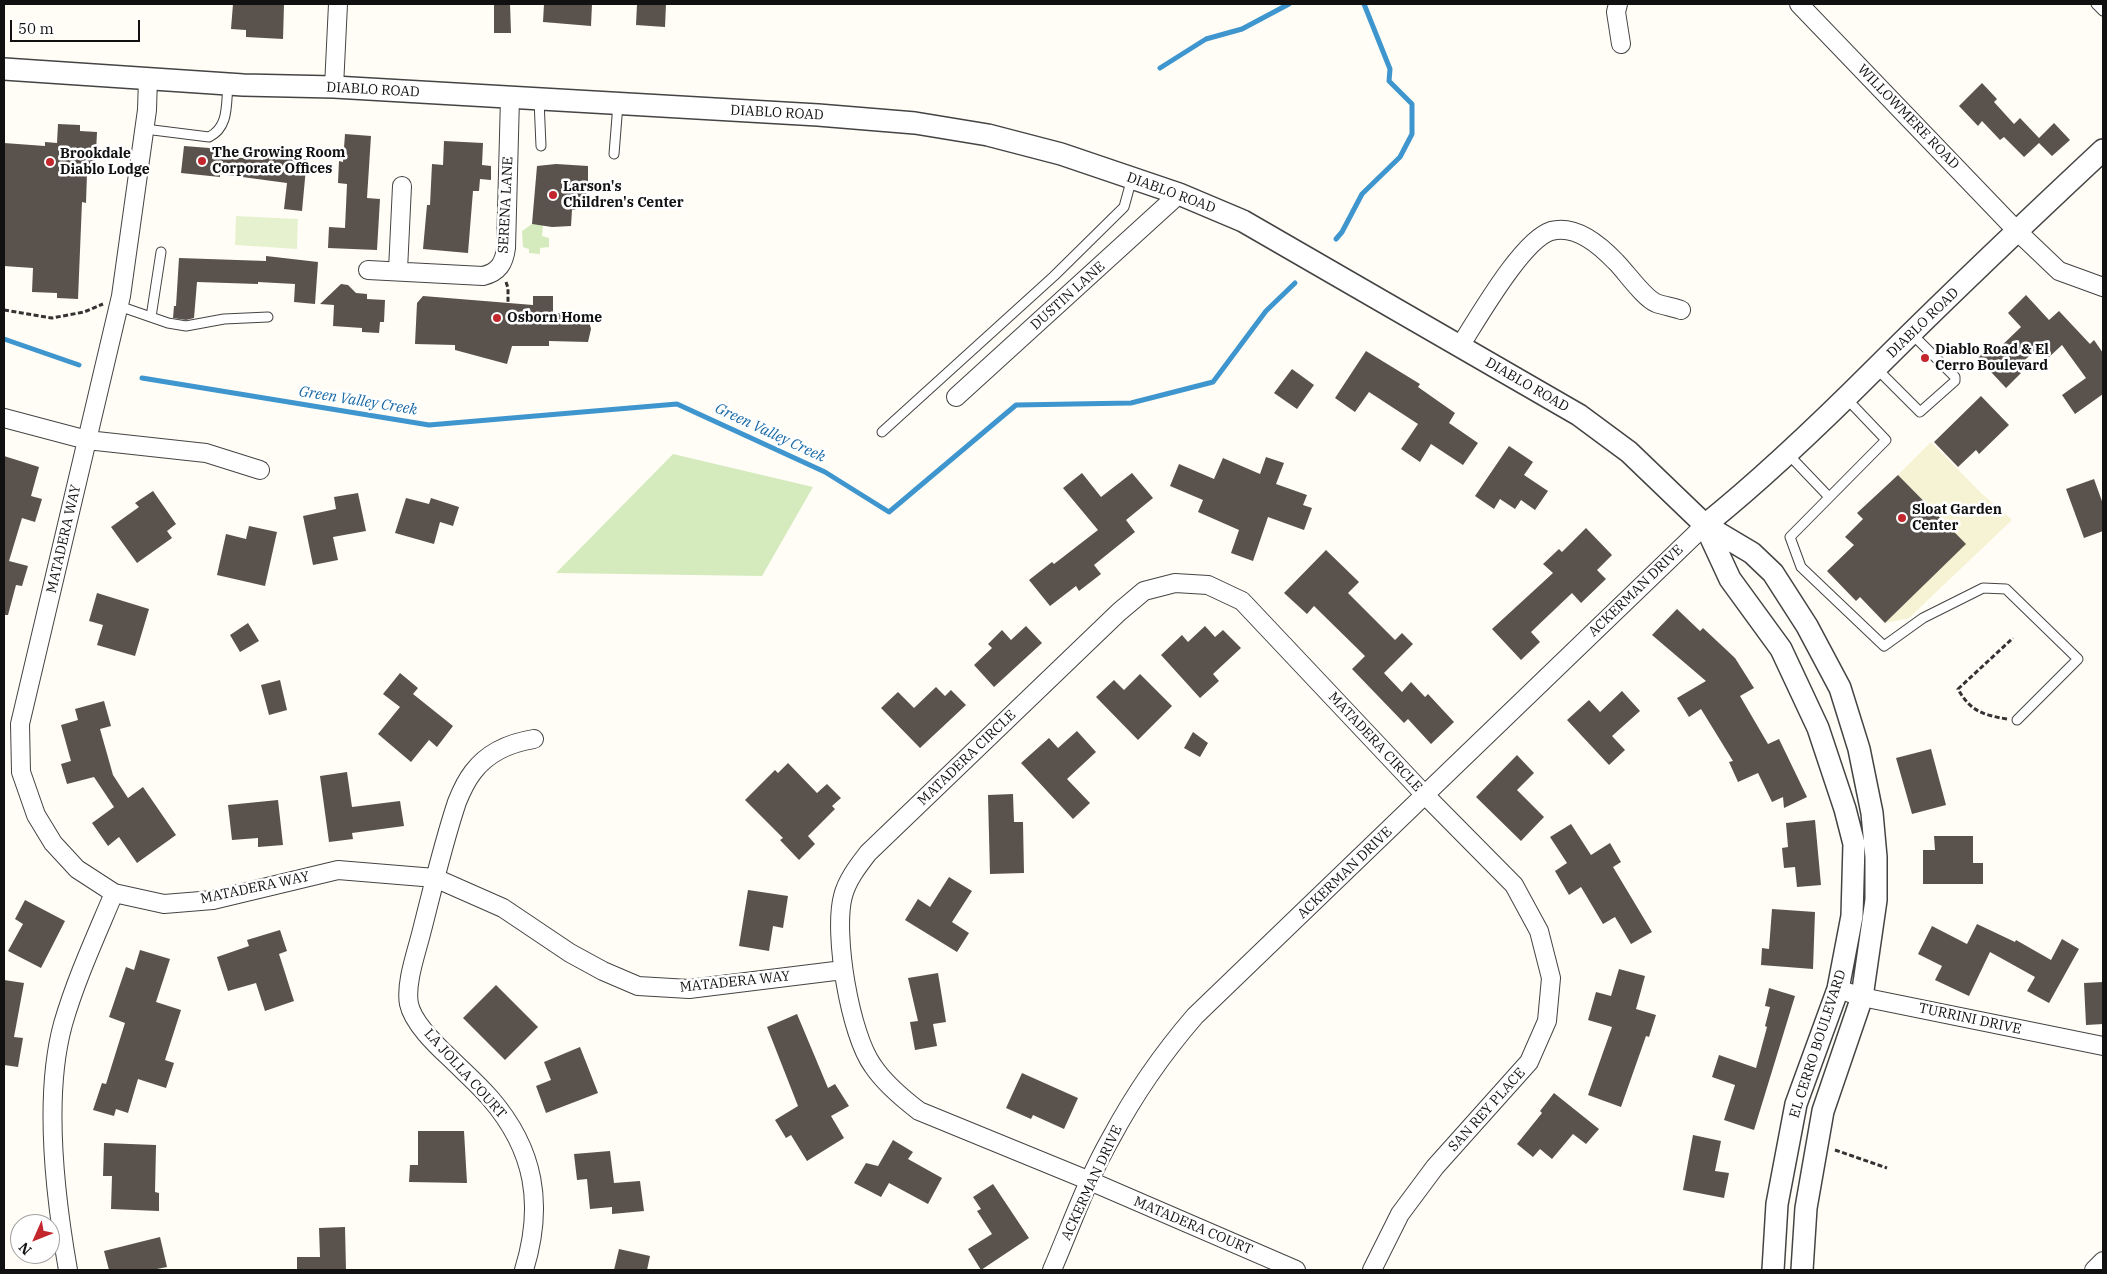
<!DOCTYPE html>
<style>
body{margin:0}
#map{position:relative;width:2107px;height:1274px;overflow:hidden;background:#fffdf5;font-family:"IBM Plex Serif",serif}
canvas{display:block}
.frame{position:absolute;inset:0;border:5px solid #111;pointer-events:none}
.north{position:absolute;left:10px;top:1214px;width:50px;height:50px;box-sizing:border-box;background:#fff;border:1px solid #a0a0a0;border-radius:50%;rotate:226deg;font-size:14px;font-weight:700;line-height:20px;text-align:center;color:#111}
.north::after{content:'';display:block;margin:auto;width:18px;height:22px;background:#c4262e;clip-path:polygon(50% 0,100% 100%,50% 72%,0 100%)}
.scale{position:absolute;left:10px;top:20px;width:130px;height:22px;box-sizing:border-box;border:2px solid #111;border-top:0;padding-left:6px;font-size:15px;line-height:18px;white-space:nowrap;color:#111;-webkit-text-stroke:4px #fff;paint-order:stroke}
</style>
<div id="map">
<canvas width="2107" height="1274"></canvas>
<div class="frame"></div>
<div class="north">N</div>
<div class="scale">50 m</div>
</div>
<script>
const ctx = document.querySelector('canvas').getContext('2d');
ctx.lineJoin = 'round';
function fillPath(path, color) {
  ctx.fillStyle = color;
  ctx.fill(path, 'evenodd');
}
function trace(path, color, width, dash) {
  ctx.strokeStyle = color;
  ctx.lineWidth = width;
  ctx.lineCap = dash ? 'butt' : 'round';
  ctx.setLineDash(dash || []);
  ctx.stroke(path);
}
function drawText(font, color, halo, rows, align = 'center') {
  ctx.font = font + ' "IBM Plex Serif",serif';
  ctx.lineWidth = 5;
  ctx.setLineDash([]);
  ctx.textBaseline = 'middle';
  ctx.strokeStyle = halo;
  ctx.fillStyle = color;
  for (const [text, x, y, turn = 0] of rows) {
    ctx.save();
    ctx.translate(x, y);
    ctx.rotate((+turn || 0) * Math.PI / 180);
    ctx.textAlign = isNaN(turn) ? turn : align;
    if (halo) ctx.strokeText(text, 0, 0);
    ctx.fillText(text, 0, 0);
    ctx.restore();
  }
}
const farmland = new Path2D(`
 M1931 442 1980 492 2012 520 1909 618 1885 623 1965 544 1898 475Z`);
const green = new Path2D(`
 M532 224 543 225 542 236 549 238V247L540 248V254L529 253V249L523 247 522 231Z
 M673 454 813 487 762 576 556 573Z`);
const pitch = new Path2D(`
 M236 216 298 219 297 249 235 245Z`);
const stream = new Path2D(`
 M1160 68 1206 39 1242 29 1289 4
 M1336 239 1342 232 1362 194 1400 157 1412 134V104L1389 81 1390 69 1364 4
 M4 339 79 365
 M142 378 429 425 677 404 825 472 889 512 1016 405 1131 403 1213 382 1266 311 1295 283`);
const building = new Path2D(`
 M233 4H284L283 39 246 37V30L231 29Z
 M494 4H510L511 33H494Z
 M544 4H592L591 26 543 22Z
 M637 4H666L665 27 636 25Z
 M1982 83 1997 99 1994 102 2014 124 2020 118 2039 138 2054 123 2070 140 2052 156 2039 143 2024 157 2004 137 2000 140 1982 121 1978 126 1959 106Z
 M58 124 80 125V131L97 132 95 173H87L86 203 82 202 78 299 57 298V293L32 292 33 268 4 266V143L45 146V142L57 143Z
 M345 134 371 136 367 198 380 199 377 250 328 248 329 227 345 228 347 184 338 183 339 161 343 162Z
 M444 141 483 143 482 165 491 166V180L480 179 479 191H473L468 253 423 249 427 205H430L432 164 443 165Z
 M184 146 222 149 221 156 263 160V153L307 157 302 211 284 209 287 183 220 174V177L181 173Z
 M556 164 588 166V185L584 204 576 202 575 210H572L571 226 552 227 532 224 537 166Z
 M266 256 318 262 315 304 294 302 295 284 258 282V284L197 282 194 318 186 320 173 318 174 306H176L179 258 266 261Z
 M341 284 348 285 356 293 367 294V299L385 300 384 322H380L379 333 362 332V328L333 326 334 305 320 304Z
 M2026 295 2049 320 2059 311 2090 344 2094 340 2103 353V394L2075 414 2062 395 2086 378 2062 345 2048 358 2038 348 2016 368 2021 373 2006 388 1978 358 1992 344 1997 350 2021 327 2008 313Z
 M423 296 533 305V296H553V313H569L570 317H588L591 329 588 342 549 341V346H512L507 364 455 350V345L415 344 417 303Z
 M1366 351 1420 384 1418 387 1455 413 1449 423 1478 443 1463 465 1431 444 1420 462 1401 449 1418 424 1369 392 1355 412 1335 398Z
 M1292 369 1314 385 1297 409 1274 393Z
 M1981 396 2009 425 1979 454 1976 450 1958 467 1934 442Z
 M1509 446 1533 462 1524 475 1548 491 1535 510 1521 500 1515 509 1500 499 1494 509 1475 496Z
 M4 456 39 467 31 496 42 499 35 522 22 518 9 561 28 566 22 586 16 585 8 615H4Z
 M1266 457 1284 463 1276 484 1307 495 1303 505 1312 508 1304 530 1268 517 1253 561 1231 553 1239 530 1198 512 1203 500 1170 486 1179 464 1214 479 1223 458 1260 474Z
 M1082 473 1101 497 1132 473 1153 498 1126 520 1135 532 1094 565 1101 574 1079 591 1076 586 1050 606 1029 580 1052 562 1054 564 1098 530 1063 488Z
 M1898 475 1966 544 1885 623 1860 597 1856 601 1827 571 1854 545 1845 537 1863 519 1857 513Z
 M2094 479 2103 504V531L2084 538 2066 489Z
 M153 491 176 524 167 531 172 538 137 563 111 527 139 507 135 503Z
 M358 493 366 531 333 537 338 560 313 565 303 516 336 509 334 497Z
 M406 498 429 504 431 498 459 507 453 526 440 522 434 544 395 533Z
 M249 526 277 532 265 586 217 575 226 534 246 539Z
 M1586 528 1612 555 1597 570 1606 579 1581 603 1572 593 1531 632 1540 642 1521 660 1492 629 1553 573 1543 564 1559 549 1562 552Z
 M1326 550 1359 582 1348 593 1395 640 1402 633 1413 644 1384 673 1402 692 1411 682 1425 697 1428 694 1454 722 1431 744 1408 719 1404 723 1352 669 1365 656 1314 606 1307 614 1284 593Z
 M97 593 149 609 135 656 97 645 103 625 89 621Z
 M1677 609 1700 631 1703 628 1735 658 1754 688 1740 696 1768 744 1779 739 1807 797 1784 808 1783 797 1772 802 1758 773 1738 782 1729 762 1733 761 1701 709 1689 717 1677 698 1706 681 1652 635Z
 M248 623 259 641 240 652 230 635Z
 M1026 626 1042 643 994 687 974 665 992 648 988 644 1002 630 1011 640Z
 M1205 626 1215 637 1223 630 1241 648 1213 674 1219 681 1200 698 1161 655 1182 635 1188 642Z
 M400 673 418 688 413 694 453 726 437 747 429 740 411 762 378 734 400 707 383 694Z
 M1140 674 1172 706 1138 740 1096 697 1114 680 1124 690Z
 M280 680 287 710 269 715 261 685Z
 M936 687 945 696 951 690 966 705 920 748 881 708 898 692 914 708Z
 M1622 691 1640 711 1612 736 1625 750 1609 765 1567 720 1589 700 1600 712Z
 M104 701 111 726 100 729 113 775 128 798 143 787 176 835 137 863 119 837 108 846 92 823 114 807 94 777 67 784 61 764 71 761 61 725 78 720 75 709Z
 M1077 731 1096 752 1067 779 1090 803 1073 819 1021 763 1049 738 1058 748Z
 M1193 732 1208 743 1200 757 1184 748Z
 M1931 749 1946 805 1912 814 1896 758Z
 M1517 755 1534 773 1517 790 1544 817 1521 841 1476 797Z
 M788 763 817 793 827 784 841 798 832 806 835 809 808 836 815 844 799 860 780 840 783 838 745 800 775 770 778 773Z
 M347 772 352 807 400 801 404 826 352 833 353 839 329 842 320 776Z
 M1013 794 1014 822H1023L1024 873 990 874 988 795Z
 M278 800 283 845 258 847V838L232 840 228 805Z
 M1815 820 1821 885 1797 887 1795 867 1784 868 1782 848 1788 847 1786 823Z
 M1571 824 1591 855 1610 843 1621 862 1613 867 1652 932 1631 944 1615 917 1603 924 1581 887 1569 895 1555 871 1567 863 1550 837Z
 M1934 836H1973V863H1983V884H1923V850H1935Z
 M949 877 972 891 952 922 969 933 957 952 905 920 918 899 930 907Z
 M748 890 788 896 783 928 773 926 769 951 739 946Z
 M25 900 65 921 41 968 8 951 23 924 15 919Z
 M1772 909 1815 912 1813 969 1761 965 1762 948 1769 949Z
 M1977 924 2015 942 2016 940 2051 960 2062 939 2079 949 2049 1003 2027 991 2035 977 1990 952 1969 996 1935 980 1942 966 1918 954 1932 926 1967 944Z
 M280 930 287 951 279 954 294 1001 265 1011 256 983 228 991 217 957 249 946 247 940Z
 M140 950 170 959 156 1002 181 1010 165 1060 174 1063 166 1088 138 1079 128 1113 116 1109 114 1116 93 1110 102 1083 106 1084 125 1023 109 1017 126 967 134 970Z
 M1619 969 1645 976 1636 1009 1656 1015 1649 1037 1646 1036 1621 1107 1588 1095 1612 1027 1588 1020 1596 992 1611 996Z
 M938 973 946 1022 933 1024 937 1046 915 1050 910 1022 918 1021 908 978Z
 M4 980 24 983 14 1037 23 1038 18 1067 4 1065Z
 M2103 982V1024L2086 1025 2084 983Z
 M496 985 538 1027 505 1060 463 1018Z
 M1769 988 1795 996 1754 1130 1724 1120 1735 1085 1712 1077 1719 1055 1756 1068 1767 1027 1765 1026 1770 1007 1765 1006Z
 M797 1014 828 1088 835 1084 849 1106 831 1116 844 1138 807 1161 791 1135 786 1138 775 1120 798 1106 767 1027Z
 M580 1047 598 1093 546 1113 536 1086 551 1080 544 1062Z
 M1022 1073 1078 1098 1064 1129 1033 1115 1031 1119 1006 1108Z
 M1554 1093 1599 1129 1586 1144 1573 1134 1552 1159 1540 1149 1533 1157 1517 1144 1542 1113 1540 1111Z
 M418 1131H464L467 1183 409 1182 410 1165H418Z
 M1693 1135 1721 1141 1715 1171 1729 1173 1724 1198 1683 1190Z
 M893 1140 913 1152 908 1159 942 1178 928 1204 889 1183 881 1197 854 1183 866 1163 878 1166Z
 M104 1143 156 1145 155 1192 159 1193V1211L111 1209 112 1176H103Z
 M610 1151 614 1183 640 1181 644 1211 612 1214V1207L590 1209 587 1179 577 1180 574 1154Z
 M993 1184 1029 1238 981 1270 968 1249 992 1234 977 1211 981 1209 973 1197Z
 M345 1227 346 1270H297V1257H320L319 1228Z
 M160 1237 167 1267 152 1270H109L104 1251Z
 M619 1249 650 1256 647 1270H614Z`);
const path = new Path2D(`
 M506 282 508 288V303
 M4 310 52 318 84 312 103 304
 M2007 719C1983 715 1970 711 1958 689L2013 638
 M1835 1150 1887 1168`);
const service = new Path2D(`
 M2096 4 2103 11
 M539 100 541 146
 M145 129 209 137C229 127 226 105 228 84
 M614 154 618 104
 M119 306 168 323 186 326 224 319 268 317
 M151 317 161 252
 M1876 368 1920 412 1955 381V377L1912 334
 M1846 398 1886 440 1790 537 1801 567 1884 646 1923 618 1983 588 2006 589 2078 659 2017 720
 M882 432 1054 276 1124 207 1132 178
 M1788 454 1829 497`);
const minor = new Path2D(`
 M1618 4 1616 12 1621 44
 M1799 4 2017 231 2059 271 2103 287
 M148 78 147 110 121 296 20 724 21 772 36 815 53 843 77 869 114 893 164 904 213 900 338 870 435 878 503 908 570 953 603 971 638 986 689 989 843 970
 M334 87 338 4
 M368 270 483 276C499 272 504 263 506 248L510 98
 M398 270 402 186
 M1460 346C1477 320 1522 240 1551 231 1576 224 1600 245 1616 262 1626 272 1644 298 1656 303 1664 306 1673 307 1681 310
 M956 397 1179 194
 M4 418 87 440 206 453 260 470
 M1838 989 1862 997 2103 1046
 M68 1270C55 1196 43 1097 63 1024 76 979 96 936 114 893
 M524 1270C544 1205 535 1150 490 1098 478 1084 463 1071 450 1058 436 1045 413 1023 409 1004 405 983 417 951 422 930 433 887 443 844 457 802 461 792 466 781 473 772 488 752 509 743 534 739
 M1052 1270C1071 1226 1087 1180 1111 1138 1134 1095 1163 1053 1195 1016L1705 525
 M1296 1270 1090 1181 919 1111C902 1098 885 1084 873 1066 850 1035 833 933 843 896 847 880 858 866 868 853L1119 612 1144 591 1175 583 1208 585 1242 601 1425 795 1514 885 1539 931 1551 978 1547 1021 1529 1062 1435 1167 1400 1214 1372 1270
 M2094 1270 2103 1261`);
const tertiary = new Path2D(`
 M4 69 243 85 334 87 818 115 915 123 988 135 1061 154 1179 194 1243 221 1579 415 1629 452 1705 525 1752 553 1773 573 1807 626 1840 688 1859 749 1872 813 1876 857V900L1862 997 1823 1111 1806 1208 1802 1270
 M1705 525 1730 579 1781 649 1818 728 1845 809 1854 844 1852 916 1838 989 1796 1104 1777 1204 1773 1270
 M1705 525C1765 477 1821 423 1876 368 1950 294 2026 222 2103 150`);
const markers = [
 [202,161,5,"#c4262e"],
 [50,162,5,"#c4262e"],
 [553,195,5,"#c4262e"],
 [497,318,5,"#c4262e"],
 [1925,358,5,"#c4262e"],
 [1902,518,5,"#c4262e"]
];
const streetNames = [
 ["DIABLO ROAD",373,90,3],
 ["DIABLO ROAD",777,113,3],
 ["WILLOWMERE ROAD",1908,117,46],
 ["DIABLO ROAD",1171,193,20],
 ["SERENA LANE",506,205,-87],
 ["DUSTIN LANE",1068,296,-42],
 ["DIABLO ROAD",1923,323,-44],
 ["DIABLO ROAD",1527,385,30],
 ["MATADERA WAY",64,539,-77],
 ["ACKERMAN DRIVE",1636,591,-44],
 ["MATADERA CIRCLE",1375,742,47],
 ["MATADERA CIRCLE",967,758,-44],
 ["ACKERMAN DRIVE",1345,873,-44],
 ["MATADERA WAY",255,888,-12],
 ["MATADERA WAY",735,982,-6],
 ["TURRINI DRIVE",1970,1019,12],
 ["EL CERRO BOULEVARD",1818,1044,-72],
 ["LA JOLLA COURT",465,1074,48],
 ["SAN REY PLACE",1487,1110,-48],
 ["ACKERMAN DRIVE",1092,1183,-65],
 ["MATADERA COURT",1193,1226,23]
];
const poiNames = [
 ["The Growing Room",212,153],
 ["Corporate Offices",212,169],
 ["Brookdale",60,154],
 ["Diablo Lodge",60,170],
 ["Larson's",563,187],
 ["Children's Center",563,203],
 ["Osborn Home",507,318],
 ["Diablo Road & El",1935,350],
 ["Cerro Boulevard",1935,366],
 ["Sloat Garden",1912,510],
 ["Center",1912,526]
];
const waterNames = [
 ["Green Valley Creek",358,401,9],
 ["Green Valley Creek",770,433,25]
];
fillPath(farmland, '#f6f3d4');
fillPath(green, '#d5ebbd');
fillPath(pitch, '#e6f2cf');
trace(stream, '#3f96cf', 5);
fillPath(building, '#5a524d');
trace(service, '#444', 11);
trace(minor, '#444', 20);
trace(tertiary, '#444', 24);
trace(path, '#333', 3, [5, 2.5]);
trace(service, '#fff', 9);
trace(minor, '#fff', 18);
trace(tertiary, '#fff', 21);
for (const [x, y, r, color] of markers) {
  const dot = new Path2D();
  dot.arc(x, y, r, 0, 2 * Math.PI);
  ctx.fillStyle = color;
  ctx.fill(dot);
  trace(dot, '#fff', 2);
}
drawText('14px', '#111', '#fff', streetNames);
drawText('bold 14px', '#111', '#fff', poiNames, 'left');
drawText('italic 15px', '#1768a6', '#fff', waterNames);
</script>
